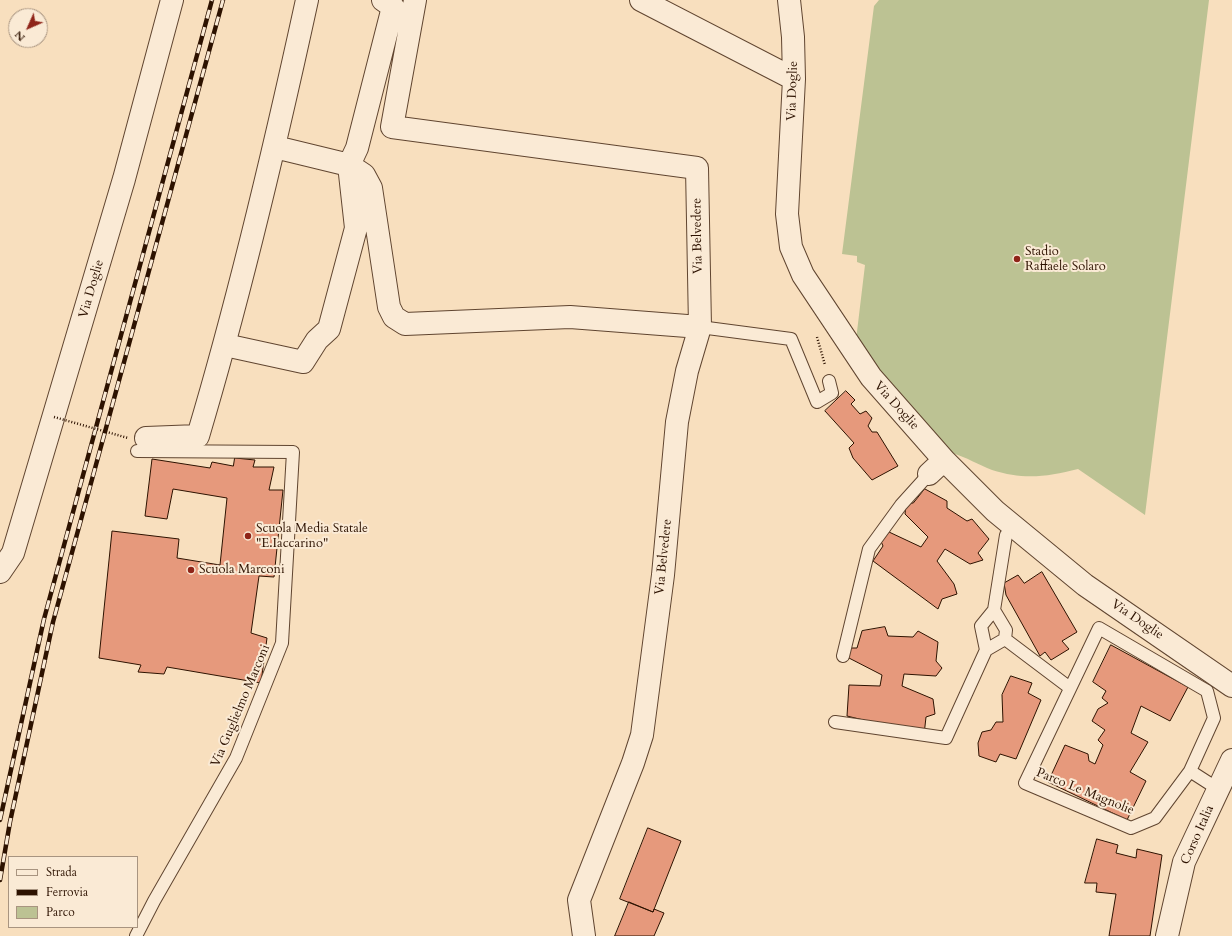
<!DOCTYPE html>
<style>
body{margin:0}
#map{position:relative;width:1232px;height:936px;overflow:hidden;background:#f8dfbe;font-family:Cardo,serif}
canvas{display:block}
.legend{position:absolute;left:8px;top:856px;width:130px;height:72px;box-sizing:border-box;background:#faead5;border:1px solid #a89480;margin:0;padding:5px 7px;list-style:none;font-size:12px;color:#2d1200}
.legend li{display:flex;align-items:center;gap:8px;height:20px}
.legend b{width:20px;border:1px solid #a89480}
.north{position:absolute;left:8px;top:8px;width:40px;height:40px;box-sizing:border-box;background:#faead5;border:1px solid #a89480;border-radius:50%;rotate:225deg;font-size:11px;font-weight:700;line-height:16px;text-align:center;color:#2d1200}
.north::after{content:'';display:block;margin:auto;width:14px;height:18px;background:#8f2418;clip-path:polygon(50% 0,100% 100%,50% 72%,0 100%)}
</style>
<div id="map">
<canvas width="1232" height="936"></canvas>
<ul class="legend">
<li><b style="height:5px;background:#faead5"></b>Strada</li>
<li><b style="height:5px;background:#2d1200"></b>Ferrovia</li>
<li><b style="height:11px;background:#bcc293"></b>Parco</li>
</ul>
<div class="north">N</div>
</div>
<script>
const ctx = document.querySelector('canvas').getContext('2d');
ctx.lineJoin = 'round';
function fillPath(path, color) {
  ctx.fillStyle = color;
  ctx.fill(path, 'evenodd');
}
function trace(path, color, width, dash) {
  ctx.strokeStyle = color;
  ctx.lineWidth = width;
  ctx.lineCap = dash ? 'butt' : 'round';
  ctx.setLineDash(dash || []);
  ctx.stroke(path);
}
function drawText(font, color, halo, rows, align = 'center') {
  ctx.font = font + ' Cardo,serif';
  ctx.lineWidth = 4;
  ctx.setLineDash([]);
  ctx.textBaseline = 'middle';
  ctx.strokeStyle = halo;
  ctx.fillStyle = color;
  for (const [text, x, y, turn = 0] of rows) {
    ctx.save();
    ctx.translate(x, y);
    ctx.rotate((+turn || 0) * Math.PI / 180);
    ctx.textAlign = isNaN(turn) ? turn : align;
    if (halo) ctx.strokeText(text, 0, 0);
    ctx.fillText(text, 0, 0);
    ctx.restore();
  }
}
const green = new Path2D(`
 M879 0H1209L1145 515 1078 469C1047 477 1023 480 992 470 979 465 966 457 952 453L877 370 856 340 865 265 857 262V256L842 254 874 6Z`);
const building = new Path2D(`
 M846 391 855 400 851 404 860 414 866 411 872 418 868 426 872 432H877L898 466 872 480 853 458 849 448 854 443 825 411Z
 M235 458 255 460 253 467H274L269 490H283L274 577 259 576 251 633 267 638 261 683 167 667 164 674 138 672 141 665 99 658 112 531 179 539 177 558 220 565 227 498 173 489 167 519 145 516 152 459 210 468 212 462 233 466Z
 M925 489 947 501V508L967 521 972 519 989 539 978 553 983 560 970 564 945 549 937 561 954 584 957 594 942 599 938 609 873 561 883 546 880 539 889 532 921 547 928 537 905 514 906 504 913 503Z
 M1042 572 1077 632 1062 641 1069 649 1051 660 1045 652 1040 656 1006 595 1004 583 1018 575 1024 583Z
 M885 627 888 636 913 637 918 631 938 642 936 661 942 668 936 676 904 674 902 686 933 699 935 714 926 717 924 735 847 716 849 685 880 686 882 675 847 657 849 648H857L862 631Z
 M1111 645 1188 687 1170 721 1141 706 1131 733 1148 742 1130 772 1146 781 1127 820 1048 782 1065 745 1088 754 1089 761 1095 764 1103 745 1098 740 1105 730 1092 721 1098 709 1108 703 1102 698 1106 691 1093 682Z
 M1011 676 1032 683 1028 693 1041 700 1016 759 1000 754 996 762 979 756 978 743 982 732 991 730 996 722H1003L1002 695Z
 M648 828 681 841 653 912 620 899Z
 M1097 839 1118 845 1116 853 1136 858 1137 849 1162 855 1150 936H1109L1116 894 1096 892 1097 883H1085Z
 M629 902 653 912 654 909 664 913 654 936H615Z`);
const path = new Path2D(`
 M817 337 825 365`);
const service = new Path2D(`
 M700 327 791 339 817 402 832 393 829 381
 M994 610 1006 535
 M1005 639 1006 630 994 610 981 626 986 650 1005 639 1070 688
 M843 656 869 549 901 505 929 474
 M835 722 946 738 986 650
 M1190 771 1155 818 1131 828 1025 783 1099 628 1207 691 1214 718 1190 771 1218 789
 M136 936 154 901 236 758 282 643 293 452 137 451`);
const minor = new Path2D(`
 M415 0 392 127 697 168 700 327 687 371 677 422 663 575 642 735 633 763 579 900 584 936
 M641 0 794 79
 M789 0 793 37 794 79 787 214 791 247 803 275 871 377 944 460 995 511 1085 585 1232 686
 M275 147 349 165 364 175 371 188 389 307 394 317 405 324 570 317 700 327
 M225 345 303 362 317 340 329 329 356 228 349 165 357 148 393 7 383 0
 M146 438 198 436C241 292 275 147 307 0
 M929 474 944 460
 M0 572 13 553 124 179 172 0
 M1167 936 1184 862 1232 760`);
const rail = new Path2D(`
 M0 820 44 619 212 0
 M0 880 10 822 53 622 223 0`);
const pathBridge = new Path2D(`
 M54 417 128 438`);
const markers = [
 [1017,259,4,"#8f2418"],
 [248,536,4,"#8f2418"],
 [191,570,4,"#8f2418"]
];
const streetNames = [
 ["Via Doglie",793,91,-88],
 ["Via Belvedere",698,236,-91],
 ["Via Doglie",92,289,-74],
 ["Via Doglie",896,406,48],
 ["Via Belvedere",664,557,-84],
 ["Via Doglie",1137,620,34],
 ["Via Guglielmo Marconi",241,706,-67],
 ["Parco Le Magnolie",1085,792,22],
 ["Corso Italia",1198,835,-66]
];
const poiNames = [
 ["Stadio",1025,252],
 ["Raffaele Solaro",1025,267],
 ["Scuola Media Statale",256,529],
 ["\"E.Iaccarino\"",256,544],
 ["Scuola Marconi",199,570]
];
fillPath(green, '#bcc293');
fillPath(building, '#e6997c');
trace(building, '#2d1200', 1);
trace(service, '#604530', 14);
trace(minor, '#604530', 24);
trace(path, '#2d1200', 2.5, [1, 2]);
trace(service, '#faead5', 12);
trace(minor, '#faead5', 22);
trace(rail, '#2d1200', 4.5);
trace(rail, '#faead5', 3, [9]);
trace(pathBridge, '#2d1200', 2.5, [1, 2]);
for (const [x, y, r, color] of markers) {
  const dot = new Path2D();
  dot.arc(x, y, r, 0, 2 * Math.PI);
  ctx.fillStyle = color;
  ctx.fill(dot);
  trace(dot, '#faead5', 1.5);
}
drawText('13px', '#2d1200', '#faead5', streetNames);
drawText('13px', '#2d1200', '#faead5', poiNames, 'left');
</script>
